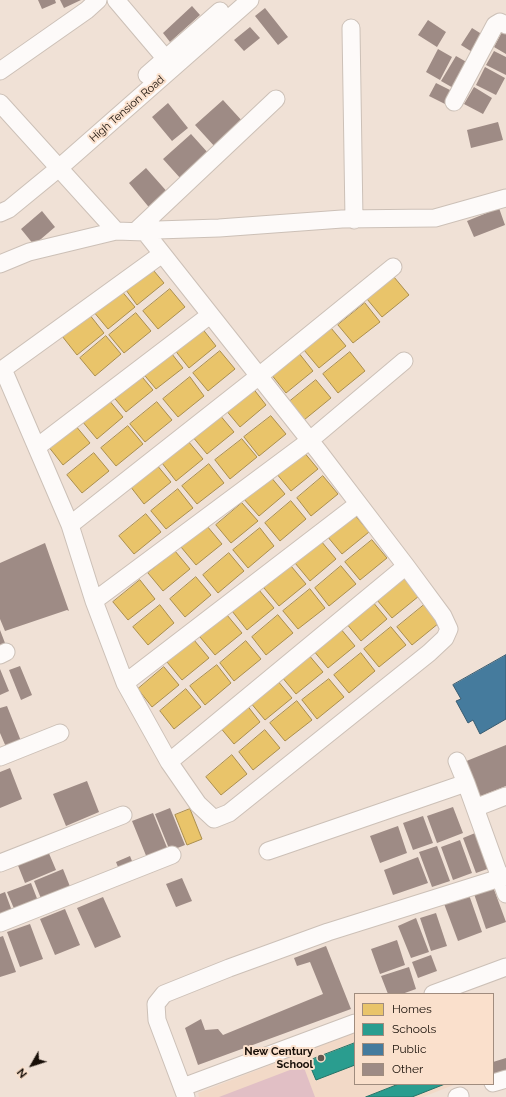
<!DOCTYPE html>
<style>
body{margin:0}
#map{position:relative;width:506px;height:1097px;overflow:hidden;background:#f0e1d6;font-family:Raleway,sans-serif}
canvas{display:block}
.legend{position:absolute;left:354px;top:993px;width:140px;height:92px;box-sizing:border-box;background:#fae0cc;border:1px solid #a08c7e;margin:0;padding:5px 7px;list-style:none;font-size:12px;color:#180f08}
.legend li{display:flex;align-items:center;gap:8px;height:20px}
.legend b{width:20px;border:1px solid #a08c7e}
.north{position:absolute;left:12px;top:1045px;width:40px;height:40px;-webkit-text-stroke:3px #fae0cc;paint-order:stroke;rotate:231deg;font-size:11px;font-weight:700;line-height:16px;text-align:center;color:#180f08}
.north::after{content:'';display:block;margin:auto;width:14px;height:18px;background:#180f08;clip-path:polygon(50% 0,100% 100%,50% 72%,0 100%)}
</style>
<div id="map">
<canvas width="506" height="1097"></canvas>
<ul class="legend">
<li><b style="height:11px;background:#e9c46a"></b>Homes</li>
<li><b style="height:11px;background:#2a9d8f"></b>Schools</li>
<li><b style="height:11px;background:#457b9d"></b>Public</li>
<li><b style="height:11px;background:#9e8b85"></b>Other</li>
</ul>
<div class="north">N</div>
</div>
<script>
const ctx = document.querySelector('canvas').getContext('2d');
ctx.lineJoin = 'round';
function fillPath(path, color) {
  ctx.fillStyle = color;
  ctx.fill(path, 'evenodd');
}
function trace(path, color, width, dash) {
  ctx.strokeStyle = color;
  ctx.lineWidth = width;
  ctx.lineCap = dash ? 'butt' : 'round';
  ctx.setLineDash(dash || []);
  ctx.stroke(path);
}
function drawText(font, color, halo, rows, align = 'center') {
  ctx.font = font + ' Raleway,sans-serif';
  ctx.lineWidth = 4;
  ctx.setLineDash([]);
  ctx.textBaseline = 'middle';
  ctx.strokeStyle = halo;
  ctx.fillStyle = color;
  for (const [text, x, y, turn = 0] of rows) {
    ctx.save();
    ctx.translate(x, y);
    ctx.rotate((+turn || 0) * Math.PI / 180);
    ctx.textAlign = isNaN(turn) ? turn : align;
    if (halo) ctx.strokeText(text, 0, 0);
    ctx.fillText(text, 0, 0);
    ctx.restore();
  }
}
const built = new Path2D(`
 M355 1032V1084H456L423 1097H199L198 1093Z`);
const green = new Path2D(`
 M303 1065 315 1097H219Z`);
const homes = new Path2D(`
 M149 265 164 283 137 305 123 286Z
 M394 277 409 295 382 317 367 299Z
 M120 289 135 307 108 329 93 311Z
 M170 289 185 307 158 329 143 311Z
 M365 303 380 322 353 343 338 325Z
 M136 313 151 331 124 353 109 335Z
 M89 314 104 333 77 355 62 336Z
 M201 327 216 346 189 368 174 349Z
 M331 328 346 346 319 368 304 350Z
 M106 336 121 354 95 376 80 358Z
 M168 349 183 368 156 389 141 371Z
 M220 351 235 369 208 391 193 373Z
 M298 352 313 371 286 393 271 374Z
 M350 352 365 371 338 393 323 374Z
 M138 372 153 390 126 412 111 394Z
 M190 377 204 396 178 417 163 399Z
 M316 380 331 398 304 420 289 402Z
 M252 387 266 405 240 427 225 409Z
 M108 399 123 417 97 439 82 421Z
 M157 402 172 420 145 442 130 424Z
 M219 414 234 432 207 454 192 436Z
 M271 416 286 434 259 456 244 437Z
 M75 425 90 443 63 465 48 446Z
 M128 426 143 444 116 466 101 448Z
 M242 439 257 457 230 479 215 460Z
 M188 441 203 459 176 481 162 463Z
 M303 451 318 469 291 491 276 473Z
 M94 453 109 471 82 493 67 475Z
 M156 464 171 482 144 504 130 486Z
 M209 464 224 483 197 504 182 486Z
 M270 476 285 494 259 516 243 498Z
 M323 476 338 494 311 516 297 498Z
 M178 489 193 508 166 529 151 511Z
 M291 501 306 519 280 541 265 523Z
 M242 503 258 521 231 543 216 525Z
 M146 514 161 532 134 554 119 536Z
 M354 514 369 532 342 554 327 536Z
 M207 526 222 544 196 565 181 547Z
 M260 528 274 546 248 568 233 550Z
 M372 540 387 558 360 580 345 562Z
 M321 541 336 559 310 581 295 563Z
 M175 551 190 569 163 591 148 573Z
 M229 553 244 571 218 593 203 575Z
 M291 566 306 584 279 606 264 588Z
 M341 566 356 584 329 606 315 588Z
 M196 577 211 595 185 617 170 599Z
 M404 578 419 596 392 618 377 600Z
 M140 580 155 599 128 620 113 602Z
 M310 589 325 608 298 629 283 611Z
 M259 590 274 608 247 630 232 611Z
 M372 601 387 619 361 641 346 623Z
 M160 605 174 623 148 645 133 627Z
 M424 605 439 623 412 645 397 627Z
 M227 615 242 633 215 655 200 637Z
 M278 615 293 633 266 655 252 637Z
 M391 627 406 645 379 667 364 649Z
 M340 628 355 646 328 668 313 650Z
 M194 640 209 658 182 680 167 662Z
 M246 641 261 659 234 681 220 663Z
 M361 653 375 671 349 693 334 675Z
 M308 654 323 672 296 694 281 676Z
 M217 665 231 683 205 705 190 686Z
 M164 667 179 685 152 707 138 689Z
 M329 679 344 697 317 719 302 700Z
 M277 680 292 698 265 720 250 702Z
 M186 689 201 707 174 729 160 711Z
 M297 701 312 720 285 741 270 723Z
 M246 704 260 722 234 744 219 726Z
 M265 730 280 748 253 770 239 752Z
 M232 755 247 774 221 795 206 777Z
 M190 809 202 839 187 845 175 815Z`);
const schools = new Path2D(`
 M355 1043V1065L316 1080 308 1061Z
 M399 1084H445L412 1097H366Z`);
const public = new Path2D(`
 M506 655V719L480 734 473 720 468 723 456 701 461 699 453 685Z`);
const building = new Path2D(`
 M38 0H55L56 3 42 9Z
 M60 0H81L64 8Z
 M192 6 200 15 170 42 163 33Z
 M265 8 288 37 278 45 255 16Z
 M428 20 446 32 437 47 418 35Z
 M250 27 260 38 244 51 234 40Z
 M472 28 488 38 477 55 461 45Z
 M502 32 506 34V54L494 47Z
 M438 49 452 57 440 80 426 72Z
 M494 51 506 57V75L486 65Z
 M456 56 470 64 455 89 441 81Z
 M485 67 505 78 496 95 476 85Z
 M436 83 454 92 447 105 429 96Z
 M474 87 492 98 483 114 464 104Z
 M223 100 244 123 216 148 195 125Z
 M168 103 188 128 172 141 152 117Z
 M498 122 503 140 471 148 467 130Z
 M191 134 209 154 181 179 163 159Z
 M146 168 170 195 152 211 129 183Z
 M499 208 505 225 474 237 467 221Z
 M42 211 55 227 34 245 21 229Z
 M45 543 69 611 67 610 5 631 0 619V563Z
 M0 630 5 643 0 645Z
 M20 666 32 695 21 700 9 670Z
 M0 669 9 691 0 695Z
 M7 706 21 741 6 747 0 733V708Z
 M506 745V786L478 797 464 762Z
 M10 768 22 799 0 808V772Z
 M87 781 99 812 66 826 53 794Z
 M453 807 463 833 437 843 427 816Z
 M170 808 185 845 170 851 155 814Z
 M153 813 168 850 147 858 132 821Z
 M423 816 433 843 413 850 403 823Z
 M398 826 407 853 380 863 370 836Z
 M480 831 493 867 476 873 463 838Z
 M460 840 472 873 453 880 441 847Z
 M437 846 450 881 432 887 419 852Z
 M48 851 56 870 25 883 17 863Z
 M130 856 134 866 120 872 116 862Z
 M418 857 428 883 393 895 384 870Z
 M63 869 71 889 42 901 34 881Z
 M182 878 192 901 176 907 166 884Z
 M31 883 38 901 15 911 7 892Z
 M492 884 506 922 486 929 473 891Z
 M5 892 12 911 0 916V894Z
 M468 892 482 932 458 941 443 901Z
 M103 897 121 937 95 948 77 908Z
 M65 909 80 945 55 955 40 919Z
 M436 913 447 946 431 951 420 918Z
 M416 918 429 952 411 958 398 926Z
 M30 924 43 959 20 967 7 932Z
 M3 936 16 972 0 977V937Z
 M397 940 405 965 380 974 371 949Z
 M326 946 351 1009 198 1065 185 1028 201 1019 205 1030 218 1029 223 1035 323 994 310 962 297 966 294 958Z
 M431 955 437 971 418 978 412 962Z
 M409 967 416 989 402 994H388L381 976Z
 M506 1058V1074L493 1079V1062Z`);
const street = new Path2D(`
 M116 0 166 59
 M351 28 354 220
 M0 71 87 10 98 0
 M147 75 220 11
 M454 102 495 25 500 22 506 25
 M0 103 116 231
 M0 213 9 209 59 168 250 0
 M136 231 276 99
 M145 232 319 452 406 566 443 616 449 629 445 638 429 653 229 813 214 819 198 804 169 762 125 683 94 601 70 525 3 369 162 254
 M0 264 29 252 116 231 145 232 157 230 219 228 342 219 435 218 506 198
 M37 447 210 315
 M70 525 259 376 393 267
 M94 601 309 441 404 361
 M0 655 6 652
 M125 683 358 504
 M0 757 60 733
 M457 761 466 783 506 894
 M169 762 406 566
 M475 808 506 796
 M268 851 466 783
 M0 863 123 815
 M0 923 172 855
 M433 994 506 967
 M493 1083 506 1079
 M183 1087 355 1023
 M186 1097 157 1020 156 1004 164 994 229 968 328 932 506 876
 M457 1097 460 1096`);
const markers = [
 [321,1058,4,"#645850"]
];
const streetNames = [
 ["High Tension Road",127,109,-41]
];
const poiNames = [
 ["New Century",313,1052],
 ["School",313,1065]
];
fillPath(built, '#f2d9c7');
fillPath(green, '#e1bfc5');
fillPath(homes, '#e9c46a');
trace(homes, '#aa8e4d', 1);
fillPath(schools, '#2a9d8f');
trace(schools, '#257266', 1);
fillPath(public, '#457b9d');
trace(public, '#385b70', 1);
fillPath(building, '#9e8b85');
trace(street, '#ccc0b7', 19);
trace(street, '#fdfaf9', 17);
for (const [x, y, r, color] of markers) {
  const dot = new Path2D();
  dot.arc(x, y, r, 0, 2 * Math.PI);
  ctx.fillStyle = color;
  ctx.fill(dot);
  trace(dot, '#fae0cc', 1.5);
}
drawText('11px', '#180f08', '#fae0cc', streetNames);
drawText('bold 11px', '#180f08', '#fae0cc', poiNames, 'right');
</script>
